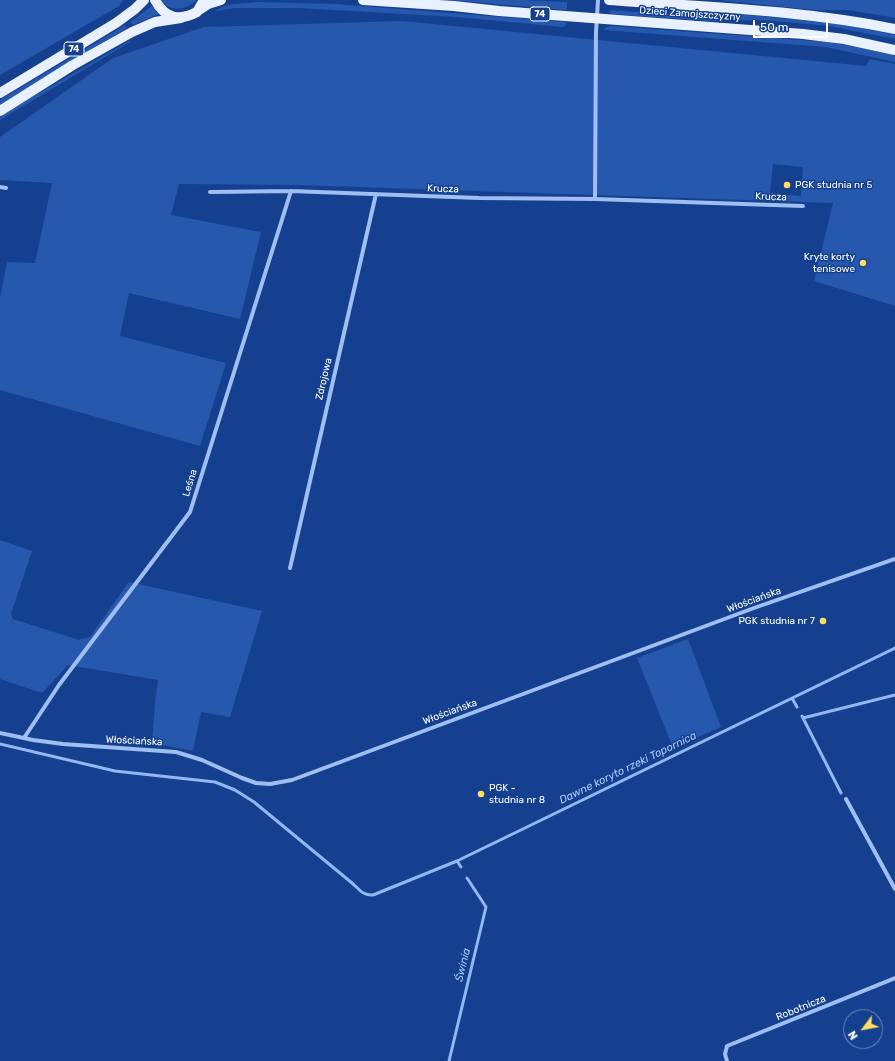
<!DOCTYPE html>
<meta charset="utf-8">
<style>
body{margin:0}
#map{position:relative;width:895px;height:1061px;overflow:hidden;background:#14408f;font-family:Rubik,sans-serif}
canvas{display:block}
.north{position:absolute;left:843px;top:1009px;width:40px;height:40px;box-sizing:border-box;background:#14408f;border:1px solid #728cbc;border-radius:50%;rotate:238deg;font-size:11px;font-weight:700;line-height:16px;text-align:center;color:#fff}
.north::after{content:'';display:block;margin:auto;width:14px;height:18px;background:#ffdd5f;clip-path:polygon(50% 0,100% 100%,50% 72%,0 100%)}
.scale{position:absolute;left:753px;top:20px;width:75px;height:18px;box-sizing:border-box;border:2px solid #fff;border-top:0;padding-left:5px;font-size:12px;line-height:14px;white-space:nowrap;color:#fff;-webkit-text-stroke:3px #14408f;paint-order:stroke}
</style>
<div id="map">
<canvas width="895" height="1061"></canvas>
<div class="north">N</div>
<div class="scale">50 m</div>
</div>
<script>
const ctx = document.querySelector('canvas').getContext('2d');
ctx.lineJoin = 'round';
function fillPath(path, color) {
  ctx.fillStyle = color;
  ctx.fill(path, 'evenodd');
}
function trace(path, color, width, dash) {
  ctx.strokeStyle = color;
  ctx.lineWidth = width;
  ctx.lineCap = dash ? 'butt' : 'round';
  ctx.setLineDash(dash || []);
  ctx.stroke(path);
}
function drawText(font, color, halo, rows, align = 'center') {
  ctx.font = font + ' Rubik,sans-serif';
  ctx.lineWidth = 3;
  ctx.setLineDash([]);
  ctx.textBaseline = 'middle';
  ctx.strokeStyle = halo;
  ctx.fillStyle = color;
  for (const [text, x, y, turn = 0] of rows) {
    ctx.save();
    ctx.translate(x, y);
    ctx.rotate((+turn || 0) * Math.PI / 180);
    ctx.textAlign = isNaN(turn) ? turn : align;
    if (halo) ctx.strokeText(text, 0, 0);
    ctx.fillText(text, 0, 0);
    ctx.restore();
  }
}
const green = new Path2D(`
 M0 0H123L119 6 0 75Z
 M160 0H197C186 10 170 13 160 0Z
 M448 0H523L567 2V10Z
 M717 0H895V18L849 10H815Z
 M257 2 335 4 566 22V25L563 27 457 17 299 8H236L226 9 215 12C224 2 245 4 257 2Z
 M152 6 159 14 133 25 130 22Z
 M611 10 697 17 746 15 827 22 857 27 895 35V39L829 26 762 20 711 21 611 14 610 12Z
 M402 21 866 66 870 59 895 64V306L814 281 833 203 296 185 179 184 171 215 261 232 240 319 129 293 120 336 226 363 200 446 0 390V298L7 262 35 263 52 183 0 180V137L113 58 204 27ZM773 164 803 167 801 196 770 193Z
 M125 25 127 28 0 105V100Z
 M611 26 828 42 891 54 895 56V62L826 47 604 30 607 27Z
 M131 40 130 42 0 120V117L27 100Z
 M0 540 32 551 11 614 13 619 79 640 90 637 129 582 262 611 230 717 201 712 193 751 152 743 155 703 158 680 68 665 42 693 0 679Z
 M688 639 721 727 673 748 637 658Z`);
const stream = new Path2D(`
 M792 698 797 707
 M802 716 841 793
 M803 718 895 695
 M0 744 115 771 215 782 235 790 254 802 352 883C359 889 363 896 373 895L457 861 895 648
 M457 861 461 867
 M449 1061 486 907 467 878`);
const minor = new Path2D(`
 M0 187 6 188
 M210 192 291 191 479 198 595 199 803 206
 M595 199 596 32 598 0
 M290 568 376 194
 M0 733 33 740 63 744 176 752 202 760 242 778 256 783 270 784 292 780 754 608 895 559
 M24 738 59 685 190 512 291 191
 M846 799 895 889
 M727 1061 725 1054 727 1046 895 978`);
const primary = new Path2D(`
 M155 0C165 19 180 21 197 12L204 0
 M363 0 454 6 499 11 803 34 844 39 895 50
 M609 0C705 7 801 10 895 29
 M199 10 208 4 221 0
 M0 93 116 23 135 9 144 0
 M0 111 73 65 132 32 155 22 181 18`);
const markers = [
 [787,185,4,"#ffdd5f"],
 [863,263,4,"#ffdd5f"],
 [823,621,4,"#ffdd5f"],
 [481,794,4,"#ffdd5f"]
];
const shields = [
 [540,14,20],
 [74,49,20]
];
const shieldNames = [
 ["74",540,14],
 ["74",74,49]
];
const streetNames = [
 ["Dzieci Zamojszczyzny",690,14,4],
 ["Krucza",443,189,2],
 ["Krucza",771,197,2],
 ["Zdrojowa",324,379,-77],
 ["Leśna",190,483,-73],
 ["Włościańska",754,600,-20],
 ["Włościańska",450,712,-20],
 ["Włościańska",134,741,3],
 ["Robotnicza",801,1008,-22]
];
const poiNames = [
 ["PGK studnia nr 5",795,185],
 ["Kryte korty",855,257,"right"],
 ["tenisowe",855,269,"right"],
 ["PGK studnia nr 7",815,621,"right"],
 ["PGK -",489,788],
 ["studnia nr 8",489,800]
];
const waterNames = [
 ["Dawne koryto rzeki Topornica",628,768,-26],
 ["Świnia",463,965,-76]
];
fillPath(green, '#2658ae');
trace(stream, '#91b7f4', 3);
trace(minor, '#9fbef1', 4);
trace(primary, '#e9f0ff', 10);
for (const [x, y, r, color] of markers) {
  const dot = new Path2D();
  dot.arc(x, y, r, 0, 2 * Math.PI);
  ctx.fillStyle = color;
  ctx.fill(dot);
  trace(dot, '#14408f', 1.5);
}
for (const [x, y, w] of shields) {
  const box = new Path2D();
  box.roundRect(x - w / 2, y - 7, w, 14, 3);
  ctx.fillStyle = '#14408f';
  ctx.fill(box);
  trace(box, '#fff', 1);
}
drawText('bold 9px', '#fff', null, shieldNames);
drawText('10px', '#fff', '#14408f', streetNames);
drawText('10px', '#fff', '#14408f', poiNames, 'left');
drawText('italic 11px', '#abc8f8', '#14408f', waterNames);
</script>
